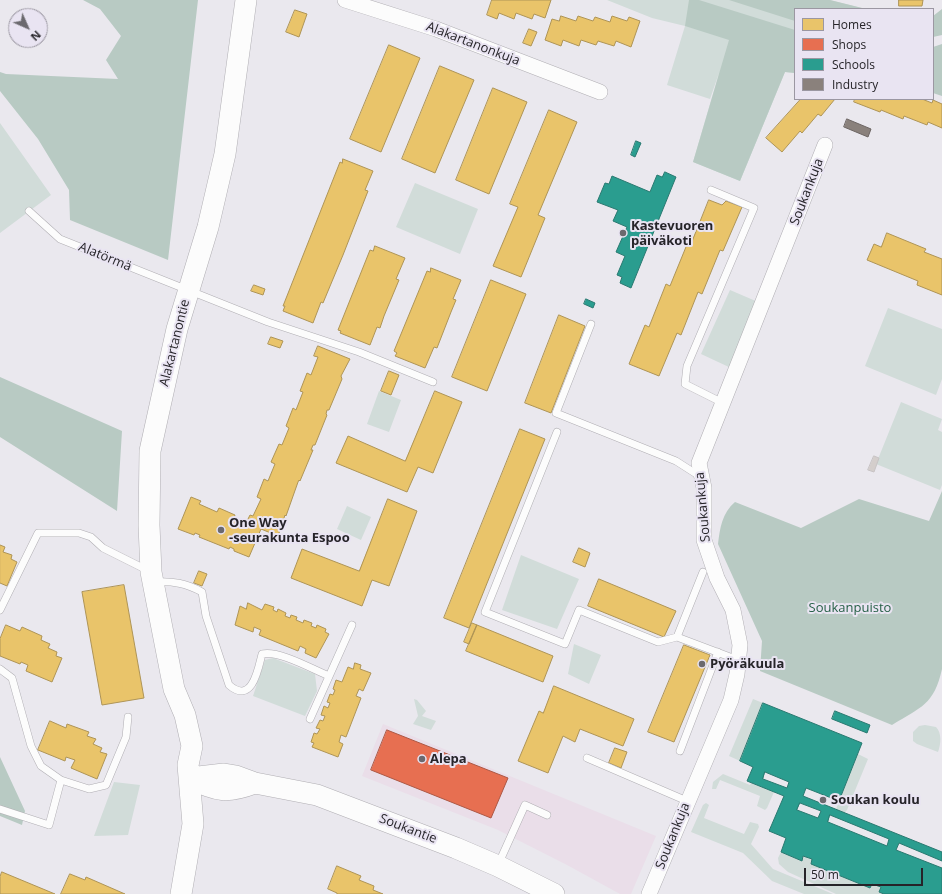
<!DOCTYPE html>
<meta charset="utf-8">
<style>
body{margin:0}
#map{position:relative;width:942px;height:894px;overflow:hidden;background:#eae8ee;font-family:"Open Sans",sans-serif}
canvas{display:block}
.legend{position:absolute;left:794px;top:8px;width:140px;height:92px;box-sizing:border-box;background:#e9e4f2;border:1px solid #9b97a2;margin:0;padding:5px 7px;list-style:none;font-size:12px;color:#262429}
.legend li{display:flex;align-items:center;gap:8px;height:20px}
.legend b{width:20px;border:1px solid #9b97a2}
.north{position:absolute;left:8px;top:8px;width:40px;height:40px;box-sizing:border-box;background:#e9e4f2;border:1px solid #9b97a2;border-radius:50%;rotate:135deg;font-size:11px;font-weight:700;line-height:16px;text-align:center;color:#262429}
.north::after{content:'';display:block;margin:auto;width:14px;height:18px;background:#6b696e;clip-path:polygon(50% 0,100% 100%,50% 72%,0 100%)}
.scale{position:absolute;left:804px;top:868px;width:119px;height:18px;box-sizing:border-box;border:2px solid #262429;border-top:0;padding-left:5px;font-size:12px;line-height:14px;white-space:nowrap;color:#262429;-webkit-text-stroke:3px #e9e4f2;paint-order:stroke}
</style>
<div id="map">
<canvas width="942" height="894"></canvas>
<ul class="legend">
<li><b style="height:11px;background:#e9c46a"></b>Homes</li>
<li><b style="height:11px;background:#e76f51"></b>Shops</li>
<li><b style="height:11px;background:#2a9d8f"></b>Schools</li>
<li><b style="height:11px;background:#8a817c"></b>Industry</li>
</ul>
<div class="north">N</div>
<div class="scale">50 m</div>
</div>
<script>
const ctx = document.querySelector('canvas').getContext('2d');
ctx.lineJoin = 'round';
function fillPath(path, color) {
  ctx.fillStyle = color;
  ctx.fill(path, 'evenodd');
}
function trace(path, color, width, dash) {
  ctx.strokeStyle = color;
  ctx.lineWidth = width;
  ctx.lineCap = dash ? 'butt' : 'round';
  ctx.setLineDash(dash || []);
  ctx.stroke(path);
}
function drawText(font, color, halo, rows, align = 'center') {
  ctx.font = font + ' "Open Sans",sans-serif';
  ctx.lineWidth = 4;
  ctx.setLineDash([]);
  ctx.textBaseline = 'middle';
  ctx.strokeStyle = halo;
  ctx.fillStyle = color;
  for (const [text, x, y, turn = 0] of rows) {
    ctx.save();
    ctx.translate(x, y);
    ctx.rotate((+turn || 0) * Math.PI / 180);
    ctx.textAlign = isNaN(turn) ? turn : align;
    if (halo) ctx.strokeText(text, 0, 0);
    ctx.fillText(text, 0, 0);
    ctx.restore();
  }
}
const commercial = new Path2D(`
 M383 724 656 836 631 894H620L567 865 498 830 362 776Z`);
const green = new Path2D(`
 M607 0H830L866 9H795V73L785 72 740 181 693 162 719 73 710 99 667 85 685 26 652 18Z
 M0 123 51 195 0 233Z
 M415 183 478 209 460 254 396 227Z
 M730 290 758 302 731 368 701 354Z
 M888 308 942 329V379L936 395 865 366Z
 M379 391 401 400 389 432 367 424Z
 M901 402 942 419 938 430 942 432V485L940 490 876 464Z
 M347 506 371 517 361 540 337 529Z
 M521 555 579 579 557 629 502 610Z
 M574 644 601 655 589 684 568 674Z
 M273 658 315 674 317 691 305 716 253 696 265 660Z
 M414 699 417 700 426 711 422 716 436 721 431 730 413 724 418 716Z
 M753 699 763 703 740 761 729 756Z
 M925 725 936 727C942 733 941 744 938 752L917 744 913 741V732L919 726Z
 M858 754 868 759 847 810 844 813 836 809Z
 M723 774 750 785 751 783 774 792 767 808 765 810 757 806 760 796 720 780 716 789H712L713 782Z
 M114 782 140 785 128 835 94 836Z
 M706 803 709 805 704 818 744 834 750 822 758 824 759 827 751 844 773 869 833 894H804L772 881 743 853 691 832 703 805Z
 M781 852 801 861 803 856 812 859 811 864 870 888 872 884 881 887 879 892 884 894H836L788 872 779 864 778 858Z`);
const forest = new Path2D(`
 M83 0H198L168 260 70 220 69 190 38 139 0 91V72L6 74 118 79 106 60 121 36 100 9Z
 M689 0H699L795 30V73L785 72 740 181 693 162 729 40 685 26Z
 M729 0H830L866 9H795V21Z
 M942 9V35L933 37V16Z
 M942 44V96L933 93V47Z
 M0 377 122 431 117 511 0 437Z
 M942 491V669C934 705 921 707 892 725L760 671 762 641 718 544C720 528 722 513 735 502L801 528 859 499 929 521Z
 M0 757 25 811 22 825 0 816Z`);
const homes = new Path2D(`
 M492 0H551L545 18 534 14 532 19 516 13 514 19 499 13 497 19 487 15Z
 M899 0H923L922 6H899Z
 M295 10 307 14 299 37 286 32Z
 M561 16 576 21 578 16 593 21 595 17 610 22 612 16 627 21 629 17 640 21 631 47 616 41 614 46 598 41 596 45 581 40 579 46 563 40 561 46 545 40 552 19 559 21Z
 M529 29 537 32 531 46 523 43Z
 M389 45 420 58 381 152 350 139Z
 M440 66 474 80 435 173 402 159Z
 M493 88 527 102 489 194 456 180Z
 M801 99H835L821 116 818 114 802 133 800 131 782 152 766 138Z
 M855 99H922L932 103 933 100 942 104V128L928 122 927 125 904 116 903 119 881 110 880 112 854 102Z
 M549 110 577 122 538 215 545 218 521 277 493 266 518 207 510 204Z
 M343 159 373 171 365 190 368 191 343 255 323 303 321 302 313 323 283 311 285 306H283L340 162 342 163Z
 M709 200 722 205 726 201 742 207 723 251 720 250 702 294 698 292 681 335 677 333 659 376 629 364 645 325 649 327 666 284 670 286 688 242 691 243Z
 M887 233 926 249 924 252 942 259V295L917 285 918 281 867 260 874 244 881 247Z
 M375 246 405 258 396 279 399 280 384 316 380 328 377 327 370 345 340 333 341 331 338 330 370 250 373 251Z
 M431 268 461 280 453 299 456 300 451 312 437 348 434 347 425 368 395 356 397 353 394 351 427 271 430 272Z
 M491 280 526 294 487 391 452 377Z
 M254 285 265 289 263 295 251 291Z
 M559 315 585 326 551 413 525 403Z
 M271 337 283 341 280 348 268 344Z
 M318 346 350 359 341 376 342 379 329 410H327L326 414 327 415 315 445H313L311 450H313L300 481 299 480 298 482 286 516 285 515 278 536 261 529 249 557 234 551V549L230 547 229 549 199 537 200 535 195 533 194 535 178 529 191 497 201 501 199 504 217 512 219 508 235 515 234 518 246 523 250 515 253 516 261 499 257 497 264 479 268 481 275 464 271 462 279 444 282 445 289 428 286 426 293 408 296 410 303 392 300 391 307 373 311 375 318 357 314 356Z
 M389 371 399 375 391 395 381 391Z
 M435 391 462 402 433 473 418 467 407 492 336 463 348 436 405 461Z
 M520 429 545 439 469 628 444 618Z
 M388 499 417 511 389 586 372 580 362 606 291 578 302 549 359 571Z
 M0 545 5 547 3 552 12 555 11 559 17 562 7 586 0 583Z
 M579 548 590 553 585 567 573 562Z
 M199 571 207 574 202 586 194 583Z
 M599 579 676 611 664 637 588 606Z
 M124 585 144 698 102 705 82 592Z
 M248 603 262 610 265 604 274 607 273 610 277 612 278 609 286 613 285 616 290 618 291 615 297 617 296 620 303 623 304 620 312 623 311 626 316 628 317 625 326 629 325 632 329 634 316 658 305 653 306 649 300 646 298 651 259 635 261 630 254 627 253 632 235 625 240 606 246 609Z
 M472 623 477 625 469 644 464 642Z
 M6 625 20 631 22 627 42 636 41 640 50 644 48 648 57 652 56 656 62 658 52 682 26 671 28 665 21 662 20 664 0 656V639Z
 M477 625 553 656 543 682 466 651Z
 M684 645 710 655 674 742 648 732Z
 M355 663 361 665 360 669 371 673 363 691 359 689 356 696 361 698 346 737 341 735 339 742 343 744 338 757 312 747 314 743 311 742 314 733 317 734 320 729 316 728 320 720 323 721 325 716 321 715 324 706 328 708 330 703 327 702 330 694 333 695 335 690 333 689 336 680 342 682 348 667 353 669Z
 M554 686 634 719 623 746 580 729 575 742 563 736 548 773 518 761 539 711 543 713Z
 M50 721 66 728 67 724 89 732 87 736 96 739 93 744 102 748 100 752 107 754 97 779 71 768 75 760 66 757 65 761 38 750Z
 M615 748 627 752 621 768 609 763Z
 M337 866 361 876 359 880 374 886 373 890 383 894H337V893L328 889Z
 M2 872 55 894H0V877Z
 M70 874 85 880 86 877 125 894H61Z`);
const shops = new Path2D(`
 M387 730 508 778 491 818 371 770Z`);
const schools = new Path2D(`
 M636 141 641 143 635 157 631 155Z
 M665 172 676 177 631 288 620 283 622 277 617 275 625 256 616 252 627 227 613 221 618 210 597 202 605 183 609 184 612 176 650 192 657 175 662 177Z
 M586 299 595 303 593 308 584 304Z
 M763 703 862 743 839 801 806 788 803 796 942 852V861L899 843 896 850 942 868V894H884L879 892 881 887 872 884 870 888 811 864 812 859 803 856 802 861 781 852 786 838 769 831 784 796 747 781 753 767 740 761ZM765 772 789 782 787 788 763 779ZM800 803 821 811 818 818 797 810ZM830 815 889 839 887 846 828 822Z
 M835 711 870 725 867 733 832 719Z`);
const industry = new Path2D(`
 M847 119 871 129 868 137 844 127Z`);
const building = new Path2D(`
 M874 456 879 458 874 472 868 470Z`);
const lane = new Path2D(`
 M711 190 754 208 687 366 685 384 723 403
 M29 211 60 239 268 322 359 352 433 382
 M591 324 556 413 676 461 701 477
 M557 432 485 612 565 644 579 610 658 642 677 637 738 660
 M155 582C172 581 186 583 202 592L206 616 229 685C252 705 258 670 262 654 279 650 312 669 329 676
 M0 610 38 533H79L91 537 103 548 149 571
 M677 637 703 572
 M0 669 12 678 31 746 41 766 61 780 49 825 0 809
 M310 719 352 625
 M680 751 718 652
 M587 758 687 801
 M61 780 89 789 106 785 126 737 128 717
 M498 865 525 805 547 815`);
const street = new Path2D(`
 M345 0 436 29 600 92
 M649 894 731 700 737 674 740 645 733 610 717 578 704 540V488L699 463 825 145`);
const secondary = new Path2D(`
 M190 778 224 774 236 776 255 783 317 795 456 848 498 866 554 894
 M191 779C218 791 226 794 255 783
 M181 894 193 824 188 765 192 746 185 715 174 689 151 572 149 525 150 451 177 329 208 227 225 154 246 0`);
const markers = [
 [623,233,4,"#6b696e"],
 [221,530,4,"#6b696e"],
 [702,664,4,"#6b696e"],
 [422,759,4,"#6b696e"],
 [823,800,4,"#6b696e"]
];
const streetNames = [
 ["Alakartanonkuja",473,44,21],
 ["Soukankuja",807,192,-69],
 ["Alatörmä",105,257,22],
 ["Alakartanontie",175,343,-76],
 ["Soukankuja",703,507,-95],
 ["Soukantie",408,829,21],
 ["Soukankuja",673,836,-68]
];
const poiNames = [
 ["Kastevuoren",631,226],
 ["päiväkoti",631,241],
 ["One Way",229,523],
 ["-seurakunta Espoo",229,538],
 ["Pyöräkuula",710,664],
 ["Alepa",430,759],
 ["Soukan koulu",831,800]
];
const parkNames = [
 ["Soukanpuisto",850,608]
];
fillPath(commercial, '#eadee9');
fillPath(green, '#d1dcd9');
fillPath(forest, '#b8cac3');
fillPath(homes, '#e9c46a');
trace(homes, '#ae9456', 1);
fillPath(shops, '#e76f51');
trace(shops, '#ad5845', 1);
fillPath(schools, '#2a9d8f');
trace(schools, '#297970', 1);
fillPath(industry, '#8a817c');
trace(industry, '#6c6563', 1);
fillPath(building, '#d4cecc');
trace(building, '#c7c3c4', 1);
trace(lane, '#b0aeb3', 8);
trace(street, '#b0aeb3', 16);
trace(secondary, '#b0aeb3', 22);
trace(lane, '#fcfcfc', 7);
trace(street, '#fcfcfc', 15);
trace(secondary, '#fcfcfc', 21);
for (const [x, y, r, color] of markers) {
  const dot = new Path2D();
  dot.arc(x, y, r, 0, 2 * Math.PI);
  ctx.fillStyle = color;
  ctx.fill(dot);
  trace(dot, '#e9e4f2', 1.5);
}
drawText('13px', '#262429', '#e9e4f2', streetNames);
drawText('bold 13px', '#262429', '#e9e4f2', poiNames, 'left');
drawText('13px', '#266047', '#e9e4f2', parkNames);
</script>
